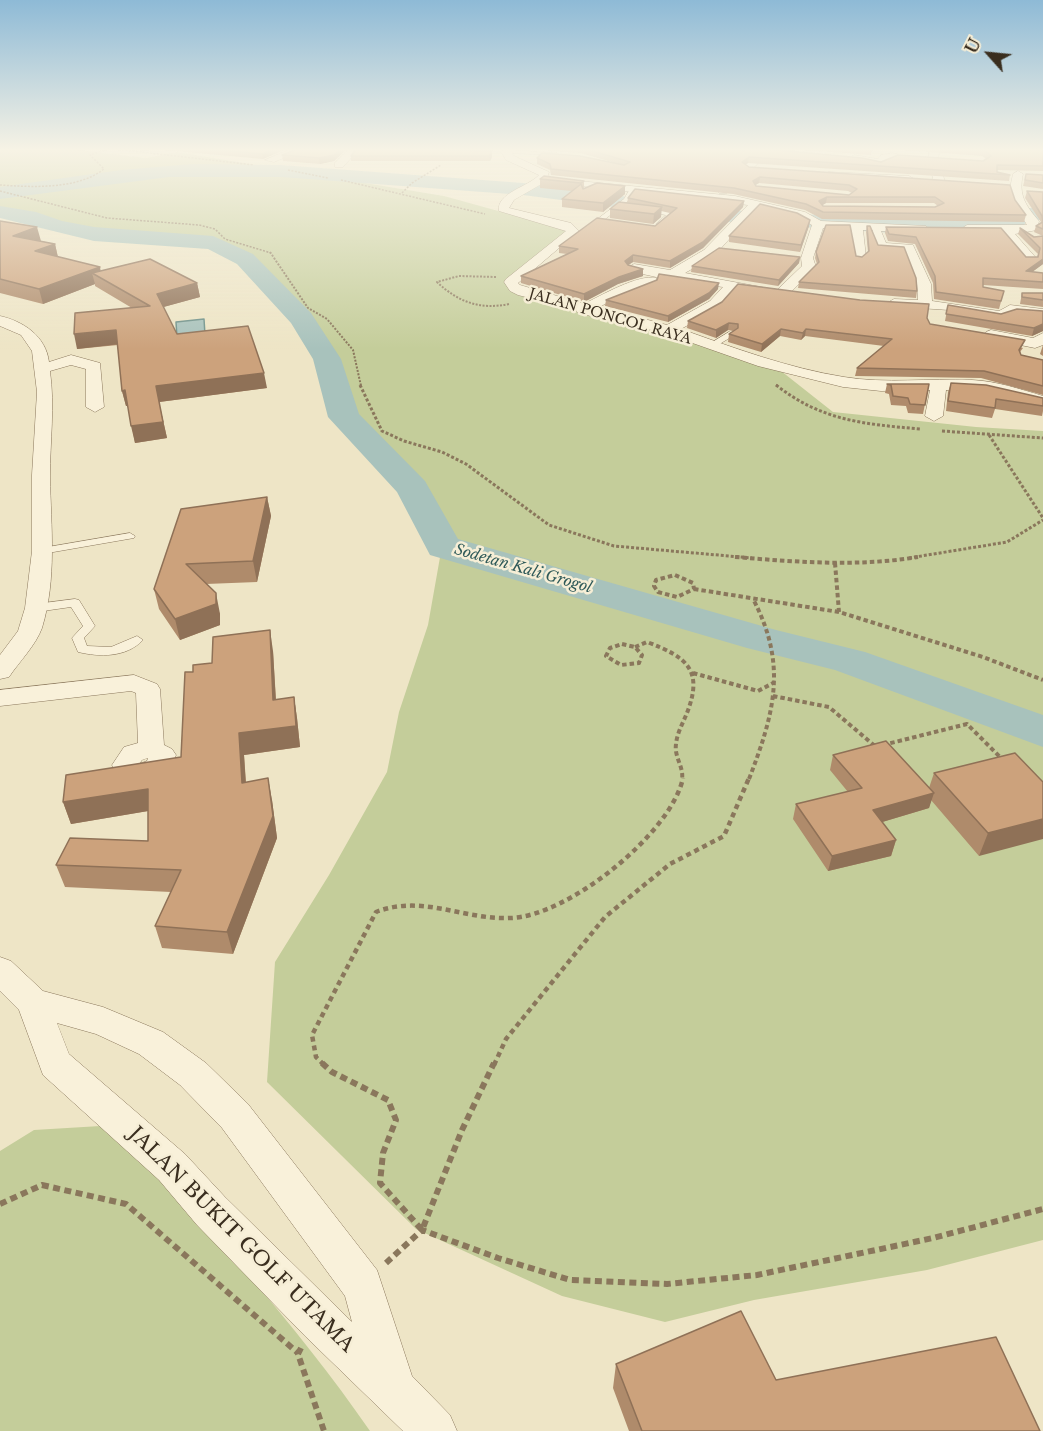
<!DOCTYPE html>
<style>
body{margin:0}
#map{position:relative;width:1043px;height:1431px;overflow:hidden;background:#eee5c6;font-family:"Libre Baskerville",serif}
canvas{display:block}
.north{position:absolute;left:959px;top:24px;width:60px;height:60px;-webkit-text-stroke:4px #f6eed6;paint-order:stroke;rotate:297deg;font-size:16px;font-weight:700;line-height:24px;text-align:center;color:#3a2e1f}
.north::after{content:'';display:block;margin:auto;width:21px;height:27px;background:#3a2e1f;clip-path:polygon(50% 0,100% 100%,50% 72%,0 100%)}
</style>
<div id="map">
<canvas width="1043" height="1431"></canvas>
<div class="north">U</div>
</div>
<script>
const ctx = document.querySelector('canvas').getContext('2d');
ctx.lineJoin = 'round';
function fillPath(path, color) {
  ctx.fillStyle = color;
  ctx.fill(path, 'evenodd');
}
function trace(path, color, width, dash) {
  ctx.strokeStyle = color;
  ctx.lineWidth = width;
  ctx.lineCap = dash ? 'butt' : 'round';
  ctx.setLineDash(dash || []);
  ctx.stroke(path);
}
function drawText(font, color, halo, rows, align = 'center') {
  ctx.font = font + ' "Libre Baskerville",serif';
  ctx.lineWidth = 5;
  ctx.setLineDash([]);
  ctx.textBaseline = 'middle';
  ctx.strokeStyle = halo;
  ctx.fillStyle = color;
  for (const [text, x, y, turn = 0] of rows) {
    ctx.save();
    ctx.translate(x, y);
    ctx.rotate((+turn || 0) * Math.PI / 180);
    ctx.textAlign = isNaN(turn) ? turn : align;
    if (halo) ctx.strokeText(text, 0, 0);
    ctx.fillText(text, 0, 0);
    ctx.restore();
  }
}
const green = new Path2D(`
 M0 149H69L146 158 177 152 444 196 567 230 505 280 515 293 576 311 656 328 776 367 833 412 976 427 1043 431V1240L927 1270 754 1300 665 1322 562 1296 416 1229 267 1082 275 962 329 875 387 772 399 712 428 625 442 546 413 488 344 417 327 359 302 320 245 259 213 243 172 238 94 234 56 227 36 218 0 212Z
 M117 1125C204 1224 295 1322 370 1431H0V1151L34 1130Z`);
const water = new Path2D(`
 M204 319 205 335 177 338 176 322Z`);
const river = new Path2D(`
 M193 164 281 165 523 183 727 210 893 219 1006 218 1003 213 1006 208H1043V220H1028L1020 230 1012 232 893 233 727 222 523 195 281 177H169L0 199V187L121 170Z
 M0 206 36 212 62 221 94 227 213 236 253 254 311 313 341 359 359 414 425 481 458 539 776 630 865 652 1043 715V747L835 670 747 648 430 555 397 492 328 417 313 359 291 323 237 264 208 249 94 241 0 218Z`);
const pathFar5 = new Path2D(`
 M115 149 254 165
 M288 170 328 178
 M341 180 485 214
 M0 185C32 187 77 190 104 169L90 155 108 149
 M0 191 107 218 199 225 215 229 225 239 271 253
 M402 193 412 183 441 165`);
const pathFar4 = new Path2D(`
 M270 252 308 308 327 319 353 350 361 386
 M496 277 459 276 437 282C458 302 480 310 509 304
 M776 385 778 386`);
const pathFar3 = new Path2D(`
 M360 385 382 431 404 441 442 452 466 464 549 525 614 546 752 558
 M776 385C822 421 864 424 920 429
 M942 431 1043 438
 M989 435 1043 518
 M909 558 1007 542 1043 520`);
const pathFar2 = new Path2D(`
 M735 557C797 562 857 567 918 557
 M835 563 839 612
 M675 575 693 583 694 589 677 597 658 592 654 586 656 580Z
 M694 589 839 612 983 657 1043 680
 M622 644 635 647 642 655 639 663 621 665 606 656 610 648Z
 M635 647 647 642C686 657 704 669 687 713 683 723 677 733 676 744 674 757 684 767 682 779
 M693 673 758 691 775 682
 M773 696 829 707 876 747
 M883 745 967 724 1003 760
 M749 779C774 714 788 665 753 599`);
const pathFar1 = new Path2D(`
 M324 1065 316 1057 312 1035 376 912C423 894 463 920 510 918 567 917 671 834 683 778
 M494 1065 506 1039 605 917 670 864 724 836 749 778`);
const path = new Path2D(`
 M322 1063 332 1072 388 1100 396 1120 383 1153 380 1183 422 1230 462 1130 494 1063
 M0 1204 42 1185 126 1204 298 1353
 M386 1263 422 1230 498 1258 570 1280 667 1284 757 1275 933 1238 1043 1209
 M301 1348 298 1354 324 1431`);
const lane = new Path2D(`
 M506 150 557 153 560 155 504 153Z
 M630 189 635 190 628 201 604 220 614 221V223L596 222V220L624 199Z
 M643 208 671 212 674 214 659 226 656 224 666 215 641 211Z
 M729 332 736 334 713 348 706 346Z
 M130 533 135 536 134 538 42 554 36 551 42 548Z
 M75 599 79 600 95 626 84 638 87 646 111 647 137 636 143 640C126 658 99 657 78 652L72 638 83 626 71 607 36 612 30 608 36 604Z`);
const street = new Path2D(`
 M291 149H305L274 162 265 160Z
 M349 149H359L343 167H335V163Z
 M504 149H516L512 153 514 156 549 172 547 178 735 196 805 212 821 221 926 226 928 229 922 233 881 231 886 243 913 245 931 284 932 301 999 311 1010 305 1043 309V317L1015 314 999 319 949 310 889 306 887 303 894 299 918 300 917 284 904 251 877 249 871 233 873 230H863L866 257 860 261 855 260 851 229 823 228 813 258 816 267 787 296 737 289 720 307 681 329C734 348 788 368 844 377 886 384 929 378 972 380 996 381 1020 389 1043 396V406C1008 397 983 390 946 390L943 416 934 421 925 416 930 390 881 391 843 387 758 366 664 333 578 313 576 310 518 295 510 291 504 282 506 279 566 231 499 211C496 193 528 187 539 175L506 160 501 152ZM545 182 748 205 704 250 670 270 634 264 627 268 629 271 670 280 723 287 710 301 667 325 599 307 623 295 656 284V278C638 274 600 296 584 304L520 285 518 283 579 231 571 223 509 208 514 200ZM758 207 797 217 812 225 801 258 802 266 777 290 685 273 714 256Z
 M762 149H773L727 193H719V189Z
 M930 149H940L938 159 950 198 948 200 938 198 928 159Z
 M893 153 897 154V158L888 160 880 166 849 158 854 155 878 159 881 155Z
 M1018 171 1023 174C1018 195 1026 206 1039 221L1037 230 1015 234 1037 259 1031 263 1026 262 1001 233H967L961 229 967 225H1027L1012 200 1010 188 1013 174Z
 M829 172 909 176 914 179 909 182 825 177 824 175Z
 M0 316C23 321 46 336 49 362L71 355 100 363 104 407 95 412 86 407V369L71 365 50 371C55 406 50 441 50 477 51 527 57 579 42 628 36 645 19 662 9 677L0 679V655L18 631 25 608 32 551V475L37 392 32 351 21 335 0 326Z
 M991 330 1033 338 1043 333V345L1035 348 986 338 983 335 986 332Z
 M134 675 157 684 160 689 164 745 172 749 176 755 169 773 143 783 117 776 112 765 124 747 138 743 136 693 131 691 0 706V690ZM148 758 147 761 139 764 142 760Z
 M0 957 11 961 43 991 103 1007 163 1032 206 1063 248 1104 377 1270 412 1376 450 1415 457 1431H403L305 1336 197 1225 159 1180 43 1075 19 1010 0 991ZM57 1023 96 1034 139 1054 180 1085 222 1128 345 1296 352 1322 225 1197 185 1154 69 1054Z`);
const wall = new Path2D(`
 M132 149H286L263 159 153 149 146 151Z
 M297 149H347L334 161 320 164 283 161 282 155Z
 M548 149H740L744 151 768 150 881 162 983 161 986 159 982 156 891 149H1043V171L997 170V172L1010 175 1009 181 748 163 745 165 749 167 1015 200 1026 215 1024 222 822 219 805 210 733 194 551 175 550 170 537 164V158L618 164 581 153 548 151ZM759 183 848 191 852 193 849 195 756 186 755 185ZM826 203H934L938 206 935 207 823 206 822 205Z
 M790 149H875L872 151 871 155Z
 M492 151V157L490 161H351V156Z
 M1026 174 1043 175V189L1023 186Z
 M540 179 584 181V189L625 186V194L603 212 562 207V199L572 191 540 188Z
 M1027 191 1043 192V264L1032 272 1043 273V289L983 285V287L1004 291 999 309 934 299 933 283 915 244 888 241 885 233 886 227 1026 257H1037L1038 254 1018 234 1020 228 1034 237 1043 236 1034 232 1036 226 1041 222 1025 198Z
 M628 198 744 201 743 207 703 248 670 268 633 262 628 265 643 269V276L618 284 584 302 521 283V276L567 254 559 253V246L655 226 670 213 661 211V217L653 224 610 218V209L627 203Z
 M0 221 41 241 55 244 58 257 100 267V271L197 283 200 297 163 307 177 334 267 388 159 402 167 438 135 443 128 406H126L122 391 118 345 77 349 132 308 95 286V284L43 304 0 293Z
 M809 226 800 252 729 242V236Z
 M867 226 878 245 917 291 916 298 798 288 799 282 817 264 815 258 816 252 862 257 868 252 866 232Z
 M800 257 799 263 778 286 691 272 692 266Z
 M718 289 709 299 668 322 605 306 606 300Z
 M1022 293H1043V307L1020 304Z
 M948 305 1001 314 1043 311V331L1032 336 945 321Z
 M927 318 930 324 1023 348 1020 352 1021 355 1043 360V395L981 378 855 376 857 368 884 346 805 336 801 340 780 336 761 352 728 342 729 334 733 331 728 330 716 338 687 328 688 321Z
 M1043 345V356L1040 354Z
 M951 383 1043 398V411L1042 416 995 409 992 418 946 411 948 392Z
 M887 384H929L923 414 908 413 906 406 891 405 889 394 885 393Z
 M267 497 271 516 257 582 206 584 220 614V625L180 640 159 609 154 589Z
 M273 651 276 700 294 697 297 718 300 747 244 755 246 782 272 800 277 838 233 954 162 948 155 926 171 892 65 887 56 865 148 841V811L71 824 63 802 181 757 193 672 212 663Z
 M833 755 929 788 934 773 1043 782 979 856 931 800 929 808 882 822 896 840 891 856 828 871 793 819 796 804 848 792 830 770Z
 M616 1364 776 1380 1040 1431H629L613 1388Z`);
const shadedWall = new Path2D(`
 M273 149H286L263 159 262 154Z
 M340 149H347L334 161 320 164 319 158Z
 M492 151V157L490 161 489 156Z
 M749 157 748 163 741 167 742 162Z
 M760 177 759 183 752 187 753 181Z
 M625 186V194L603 212V203Z
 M827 197 826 203 818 208 819 201Z
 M744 201 743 207 703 248 670 268V261Z
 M662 207 661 217 653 224 654 214Z
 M810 220 809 226 800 252 801 245Z
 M37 227 41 241 13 236Z
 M55 244 58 258 35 251Z
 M633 255V262L625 267V261Z
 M800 257 799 263 778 286 779 280Z
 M1043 259V264L1024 278 1026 271Z
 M100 267 102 279 92 273 95 284 43 304 39 289Z
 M643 269V276L618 284 584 302V294L619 277Z
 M197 283 200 297 160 308 157 294Z
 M719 283 718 289 709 299 668 322V316Z
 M729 323 728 330 716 338V330Z
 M1043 324V331L1032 336 1034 328Z
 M781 329 780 336 761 352 762 344Z
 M806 329 805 336 801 340 803 333Z
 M116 330 120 344 77 349 74 334Z
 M264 373 267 388 159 402 167 438 135 443 131 426 156 386Z
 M125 390 129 406H126L122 391Z
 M267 497 271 516 257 582 253 561Z
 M216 593 220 614V625L180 640 175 619Z
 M270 630 273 651 277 721 273 700Z
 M294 697 297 718 300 747 244 755 247 804 242 783 239 733Z
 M268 778 272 800 277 838 233 954 227 932Z
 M148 789 154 810 71 824 63 802Z
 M934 793 929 808 869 826 873 810Z
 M1043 819V839L979 856 988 833Z
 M896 840 891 856 828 871 832 856Z`);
const building = new Path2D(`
 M210 149H273L262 154Z
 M297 149H340L334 155 319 158 282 155Z
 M356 149H432L492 151 489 156H351Z
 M586 149H738L744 151 745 149H767L862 158 881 162 898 155 983 161 991 156 984 150 966 149H1043V166L997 165V172L1010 175 749 157 742 162 749 167 1010 185 1015 200 1026 215 823 212 806 204 734 188 551 169 550 164 537 158 542 153 580 156 624 165 630 162ZM760 177 849 185 857 189 849 195 756 186 753 181ZM827 197H935L944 203 935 207 823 206 819 201Z
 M1026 174 1043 175V183L1025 180Z
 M544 176 584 181 581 183 540 179Z
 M597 183 625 186 603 203 562 199 581 184 583 189Z
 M635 189 744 201 703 242 670 261 633 255 625 261 628 265 643 269 619 277 584 294 521 276 578 249 559 246 597 218 655 226 677 208 628 198Z
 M1027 191 1043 192V229L1036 226 1043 222 1042 216Z
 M619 202 662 207 654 214 610 209Z
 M760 204 797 213 810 220 801 245 729 236Z
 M0 221 37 227 13 236 55 244 35 251 100 267 39 289 0 279Z
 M826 225H850L856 256 862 257 869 251 867 226H870L878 245 904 247 916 278 917 291 799 282 819 262 816 252Z
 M886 227 1001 228 1026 257H1038L1040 248 1020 228 1034 237 1043 236V259L1026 271 1043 273V282L983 278V287L1004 291 1001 301 936 292 935 276 916 237 889 234Z
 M719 248 800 257 779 280 692 266Z
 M150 259 197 283 157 294 177 334 248 326 264 373 156 386 163 422 131 426 125 390 122 391 116 330 74 334 75 313 150 306 92 273Z
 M659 274 719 283 709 293 668 316 606 300 657 280Z
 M738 284 860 300 929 304 927 318 930 324 1025 340 1019 350 1021 355 1043 360V386L984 371 857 368 892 339 806 329 803 333 781 329 762 344 729 334 738 328V324L729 323 716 330 688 321 722 302Z
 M1022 293H1043V300L1022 297Z
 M948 305 1001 314 1017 309 1043 311V324L1034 328 946 314Z
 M951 383 986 385 1043 398V406L996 399 995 408 948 401Z
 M887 384H929L925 405 910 404 908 398 893 396 891 385Z
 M267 497 253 561 186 564 216 593V604L175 619 154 589 181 509Z
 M270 630 273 700 294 697 296 726 239 733 242 783 268 778 273 816 227 932 155 926 181 870 56 865 70 838 148 841V789L63 802 66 775 181 757 185 672H193V665L212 663 213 637Z
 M886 741 934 793 873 810 896 840 832 856 796 804 862 788 833 755Z
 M1015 753 1043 782V819L988 833 934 773Z
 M741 1311 776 1380 996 1337 1040 1431H642L616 1364Z`);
const farStreetnames = [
 ["JALAN PONCOL RAYA",610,317,16]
];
const farWaternames = [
 ["Sodetan Kali Grogol",523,569,16]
];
const nearStreetnames = [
 ["JALAN BUKIT GOLF UTAMA",241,1240,45]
];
fillPath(green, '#c4cd9a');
fillPath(water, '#a8c2bc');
trace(water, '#6e918a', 1.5);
fillPath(river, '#a8c2bc');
trace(lane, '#8a775c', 1);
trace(street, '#8a775c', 1);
trace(pathFar5, '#8a775c', 1.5, [2, 1.5]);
trace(pathFar4, '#8a775c', 2, [2, 1.5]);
trace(pathFar3, '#8a775c', 3, [3, 2]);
trace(pathFar2, '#8a775c', 4, [4.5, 3]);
trace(pathFar1, '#8a775c', 4.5, [5, 4]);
trace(path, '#8a775c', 6, [7, 4.5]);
fillPath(lane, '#f9f1da');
fillPath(street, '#f9f1da');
fillPath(wall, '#af8b6b');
fillPath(shadedWall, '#8f7157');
fillPath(building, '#cca27c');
trace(building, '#8f7157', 1.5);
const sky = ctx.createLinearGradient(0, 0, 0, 349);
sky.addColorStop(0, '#8ebad6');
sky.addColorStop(0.43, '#f7f3e5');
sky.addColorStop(1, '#f7f3e500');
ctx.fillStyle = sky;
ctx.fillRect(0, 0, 1043, 349);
drawText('14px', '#3a2e1f', '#f6eed6', farStreetnames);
drawText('italic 15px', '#2f5a59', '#f6eed6', farWaternames);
drawText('20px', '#3a2e1f', '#f6eed6', nearStreetnames);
</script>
